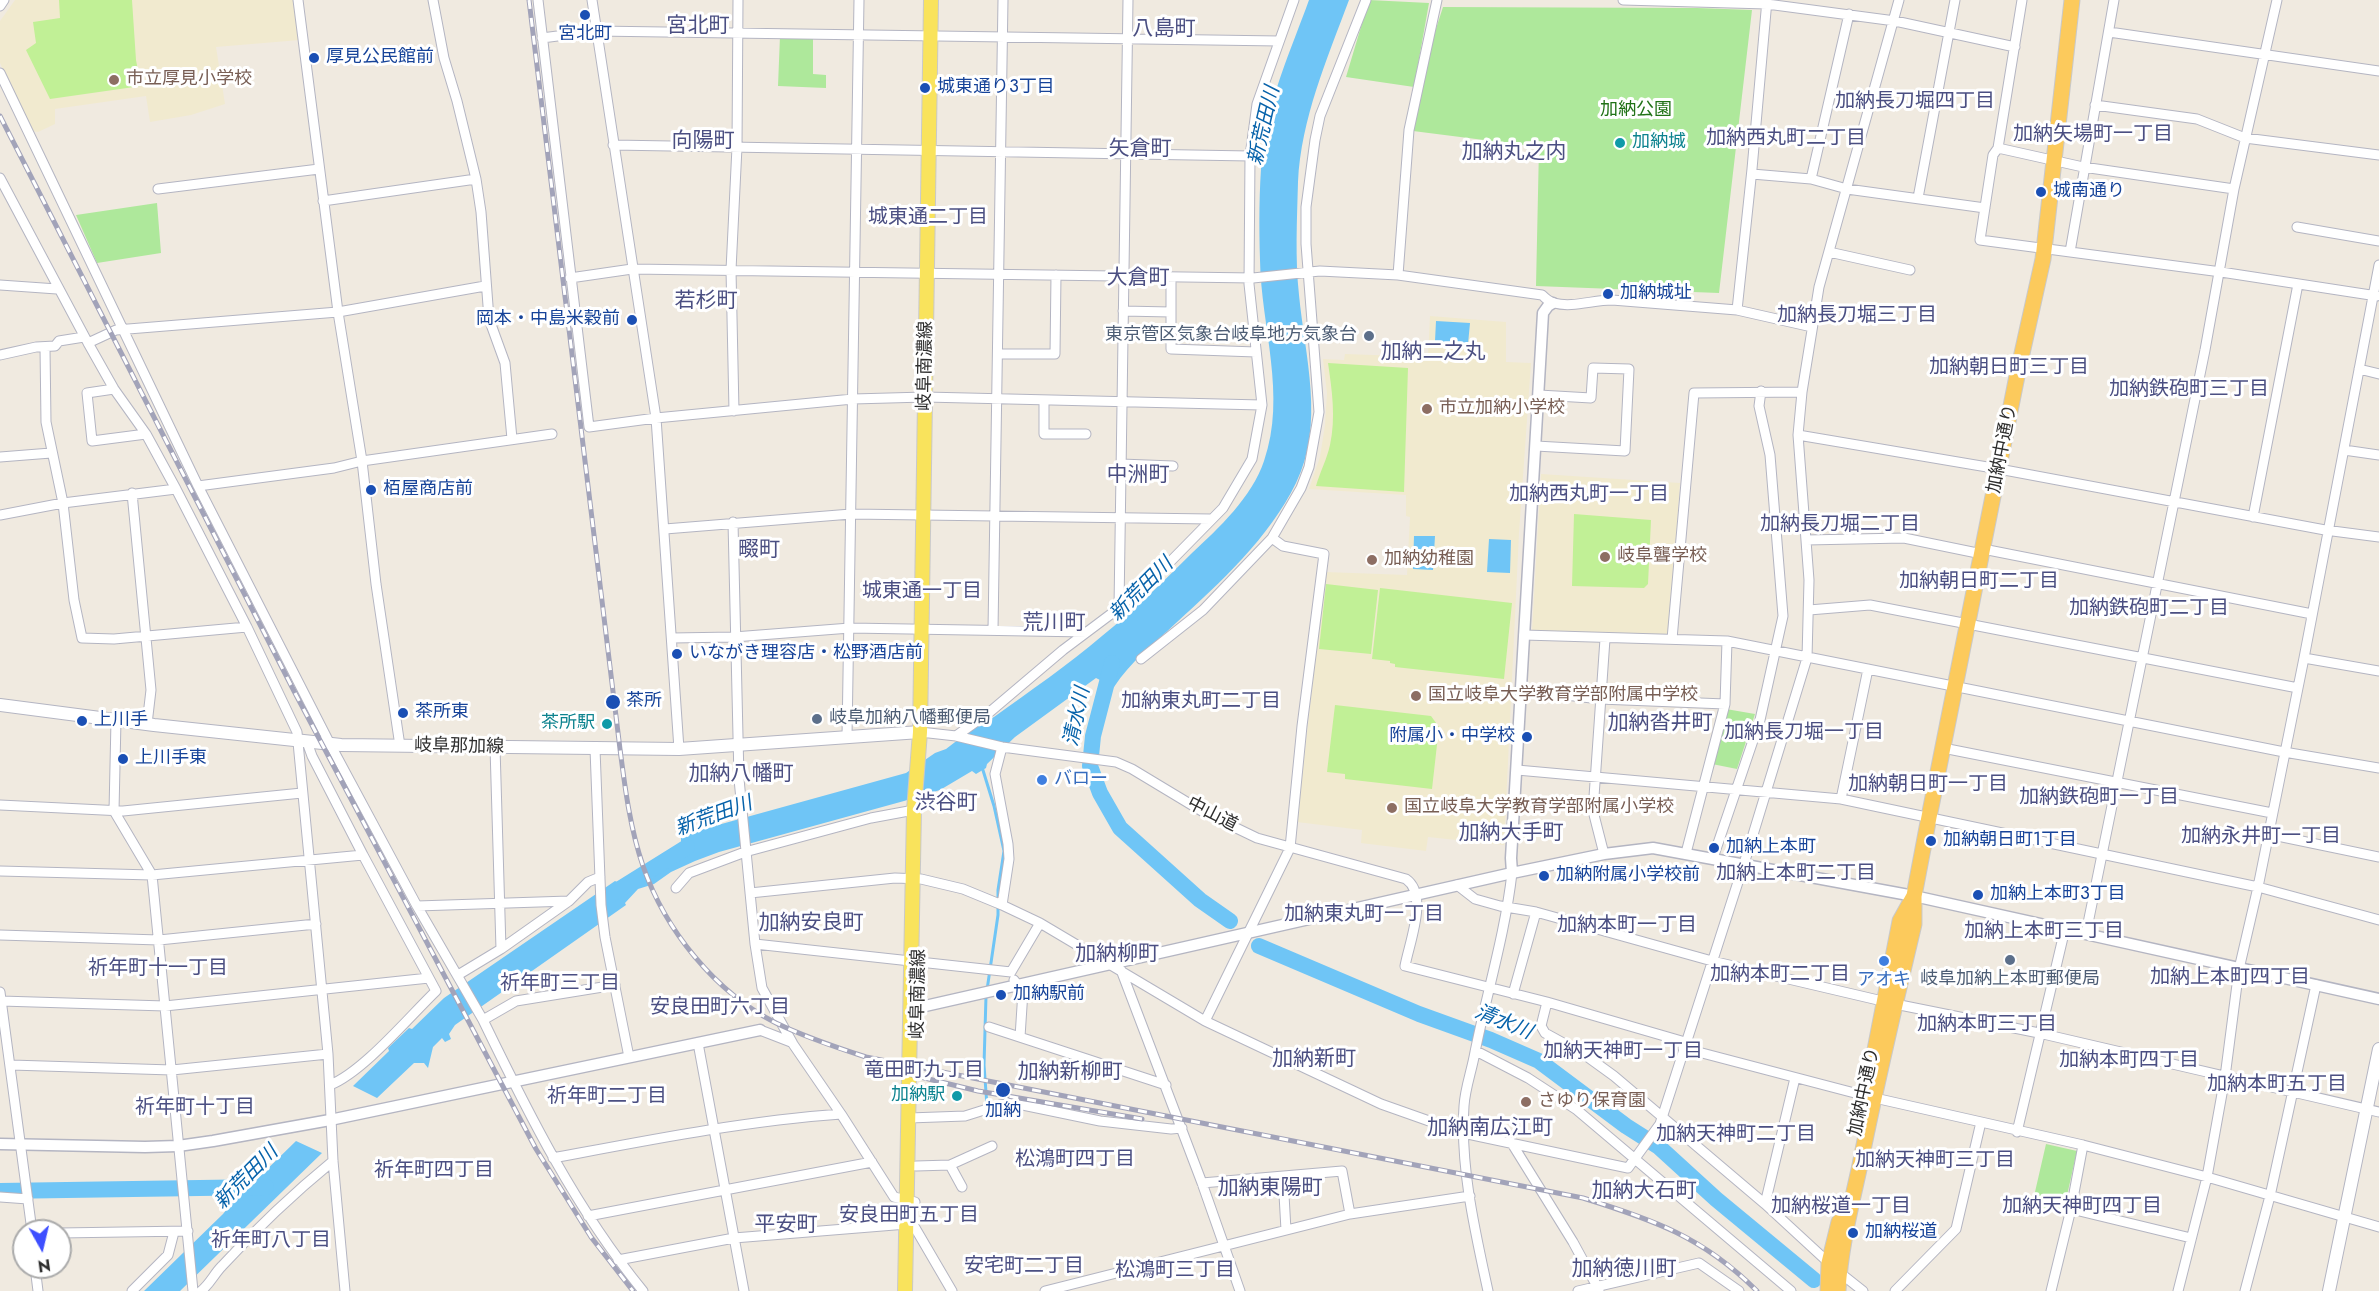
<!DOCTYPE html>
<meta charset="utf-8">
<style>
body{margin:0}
#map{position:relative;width:2379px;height:1291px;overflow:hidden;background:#f0eae0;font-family:Jost,sans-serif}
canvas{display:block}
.north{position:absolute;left:12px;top:1219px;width:60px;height:60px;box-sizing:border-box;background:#fff;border:2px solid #ababab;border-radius:50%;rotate:172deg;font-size:16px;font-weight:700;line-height:24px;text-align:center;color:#2e2e2e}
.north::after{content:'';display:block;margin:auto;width:21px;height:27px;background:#3e4fff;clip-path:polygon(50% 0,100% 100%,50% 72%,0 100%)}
</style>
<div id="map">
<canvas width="2379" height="1291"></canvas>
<div class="north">N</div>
</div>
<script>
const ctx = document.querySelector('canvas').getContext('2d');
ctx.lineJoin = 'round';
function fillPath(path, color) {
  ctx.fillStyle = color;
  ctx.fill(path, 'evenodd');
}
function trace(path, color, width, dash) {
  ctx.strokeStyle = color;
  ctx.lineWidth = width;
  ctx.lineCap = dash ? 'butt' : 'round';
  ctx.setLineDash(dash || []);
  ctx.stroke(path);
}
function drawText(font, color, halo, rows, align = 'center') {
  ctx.font = font + ' Jost,"Noto Sans JP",sans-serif';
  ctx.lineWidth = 6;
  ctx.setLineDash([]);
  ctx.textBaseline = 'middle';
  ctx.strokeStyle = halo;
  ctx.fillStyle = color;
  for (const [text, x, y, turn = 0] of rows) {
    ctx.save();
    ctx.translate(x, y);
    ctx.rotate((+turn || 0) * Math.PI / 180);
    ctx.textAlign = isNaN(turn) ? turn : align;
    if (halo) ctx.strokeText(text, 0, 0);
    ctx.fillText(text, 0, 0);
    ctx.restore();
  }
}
const education = new Path2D(`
 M15 0H294L300 40 216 47 225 104 191 115 150 122 146 96 55 109V124L38 132 32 131 0 63V21Z
 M1430 316 1506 322V362L1531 363 1519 533 1504 845 1428 837 1426 851 1361 843 1362 830 1297 822 1325 572 1407 575 1410 517 1406 516V495L1309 489 1320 457 1325 425 1327 393 1323 359 1344 360 1345 354 1428 357Z
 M1541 474 1680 483 1669 632 1666 635 1532 631Z`);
const green = new Path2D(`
 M1369 0 1429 3 1414 87 1346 77Z
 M1443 7 1697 8 1752 10 1719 293 1536 286 1539 147 1413 131 1424 66Z
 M780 36 813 37V74L826 75V88L778 86Z
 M157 203 161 253 97 263 76 215Z
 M1726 709 1755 714 1737 769 1712 764Z
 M2046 1144 2077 1151 2063 1213 2032 1205Z`);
const pitch = new Path2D(`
 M59 0H132L136 60 141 86 50 99 26 50 36 43 33 22 60 18Z
 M1328 363 1408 368 1404 492 1316 486C1320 472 1327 459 1330 445 1336 418 1332 390 1328 363Z
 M1574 514 1651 520 1648 584 1644 588 1572 586Z
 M1326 584 1378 590 1371 654 1319 649Z
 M1380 588 1512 603 1504 679 1395 667V664L1390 663V661L1372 659Z
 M1335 705 1431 716 1439 727 1432 789 1345 779V774L1327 772Z`);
const water = new Path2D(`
 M1309 0H1349C1327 59 1301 119 1298 182 1297 220 1295 258 1299 295 1305 357 1325 424 1296 483 1269 538 1221 582 1176 623 1154 644 1130 662 1114 687L1096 678 1015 737 987 764 986 768 976 774 972 771 940 790 904 801 719 852 695 861 671 872 654 884 638 889 625 903 626 905 455 1025 449 1034 451 1039 445 1042 442 1038 433 1047 428 1068 424 1063H414L377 1098 353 1086 389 1051 388 1048 409 1028 412 1029 444 998 615 881C626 887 646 884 655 875 661 870 665 861 669 855L668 853 681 845V837L707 828 906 773 935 753 946 749 976 726 994 717C1030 691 1068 665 1102 636 1134 610 1163 582 1192 553 1219 528 1252 497 1264 461 1287 395 1261 327 1260 260 1259 225 1259 190 1262 156 1267 102 1291 50 1309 0Z
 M1436 321 1470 323 1468 344 1435 341Z
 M1414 536H1435L1433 570 1413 569Z
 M1489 539 1511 540 1510 573 1487 572Z
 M296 1141 322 1153 180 1291H144L223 1214 248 1183 255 1181Z`);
const stream = new Path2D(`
 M982 767 994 806 1004 851 998 890V915L987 990
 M986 996 984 1065 987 1106`);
const river = new Path2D(`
 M1112 663 1093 736 1090 766 1100 793 1120 828 1200 900 1230 921
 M610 895 687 847
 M1259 946 1419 1014 1491 1040 1539 1061 1626 1126 1659 1147 1716 1199 1814 1280
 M0 1191 266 1187`);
const minor = new Path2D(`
 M298 0 338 312 362 461 376 584 400 746
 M433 0 444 58 457 101 476 179 481 212 489 319 505 363 512 439
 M538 0 589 427 656 418 853 399 925 397 1262 405
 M592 0 656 418 679 749
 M1623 0 1767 4 1895 21 2015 47
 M2022 0 1998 148 1993 155 1980 240 2221 272 2377 296
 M0 6 4 0
 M2109 32 2379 71
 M542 38 596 31 1279 41
 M0 73 198 486 330 744 417 906 483 1020
 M2095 105 2197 119 2245 138 2379 155
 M613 145 1250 156
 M1998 148 2083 167 2234 189
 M1752 174 1811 179 1847 189 1985 208
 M0 178 88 343 114 389 146 434 176 489 247 627 297 732 328 1054 333 1161 345 1291
 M1811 179 1849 14
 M158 189 319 169
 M1918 198 1955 0
 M323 201 476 179
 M2297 227 2379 241
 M1829 252 1910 270
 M2070 252 2114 0
 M1398 275 1409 130 1437 0
 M1171 277V349L1256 352
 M570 278 632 269 1253 278 1320 271 1398 275 1542 295C1545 298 1550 302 1554 303 1572 308 1593 300 1612 300L1737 310 1812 327
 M0 285 57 289
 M1737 310 1752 169 1767 0
 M1123 311 1171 312
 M88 343 116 330 338 312 485 286
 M45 348 46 422 63 503 74 600 82 638 114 639 247 627
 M998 354H1055L1056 275
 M0 355 36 347 55 346 59 341 84 337
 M2359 369 2379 374
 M114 389 87 393 92 441 146 434
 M1044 400V434H1086
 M734 411 731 270 737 147 738 0
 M1798 435 1999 469 2325 530 2379 537
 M1536 446 1625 451 1629 369 1593 368 1591 398 1539 395
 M2344 450 2379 455
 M0 457 51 453
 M1121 464 1173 466
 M198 486 334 468 362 461 552 434
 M132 493 151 690 147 724
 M0 515 63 503 176 489
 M2253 517 2298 284
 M733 522 739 779 755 944 762 988 793 1044 841 1114 894 1197 915 1202
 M665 529 851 514 1211 519
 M1806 540 1904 538 1982 554
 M1983 549 2312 614
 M1119 608 1128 0
 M1809 610 1870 605 2298 688
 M993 630 1003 0
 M1524 635 1727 641 2284 752 2379 768
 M672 638 734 637 850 628 1087 632
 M1672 639 1694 393 1802 392
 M2304 658 2379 671
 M1141 659 1203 610 1272 538
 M1522 690 1600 699 1725 704
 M116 720 114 811 152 875 193 1291
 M920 732 956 736 1002 747 1116 762 1132 769 1205 813 1257 838 1406 879C1429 895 1409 943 1405 966L1547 1002 1685 1042
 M847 736 859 0
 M956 736 991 711 1063 650 1119 608 1166 566 1223 508 1252 459 1262 405 1249 284 1250 156 1257 104 1294 0
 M307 742 312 756 363 855
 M495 747 501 949
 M1002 747 995 774 1008 844 1009 859 1002 905
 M1943 748 2272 813
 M595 749 601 905 605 937 629 1057
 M1517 770 1841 799 2258 887 2379 920
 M1841 799 1868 669
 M0 805 123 811 302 793
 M2268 834 2379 857
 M1686 853 1725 704 1727 641
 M1604 854 1593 811 1605 639
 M1713 858 1760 720 1783 616 1770 455 1759 406 1761 391
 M0 871 152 875 363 855 436 991C408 1018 363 1072 330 1085
 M1457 885 1475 899 1500 906 1536 912 1712 961 1895 1004 2039 1033 2379 1112
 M676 888 689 873 745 852 871 818 914 810
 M750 893 895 878 921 879 963 889 1002 905 1040 923 1205 1021 1381 1104 1463 1133 1628 1168 1660 1124 1748 851 1807 658 1809 580 1798 435 1802 392 1819 287 1899 0
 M417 906 569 901 588 882 600 877
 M2086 933 2205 350 2234 189 2277 0
 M0 935 159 940 316 924
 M755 944 1011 972
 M1121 970 1202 1183 1240 1291
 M1011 972 1040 923
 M458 975 501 949 569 901
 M1014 980 1023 991 1020 1037
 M615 985 516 1001 483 1020C529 1115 576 1209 643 1291
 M0 992 32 1231
 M1513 994 1536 912
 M1 1001 165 1006 429 978
 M1547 1002 1541 1026 1545 1033 1585 1055 1614 1076 1765 1204 1829 1263
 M1205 1021 1290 848 1302 726 1324 554 1283 546 1272 538 1301 488 1309 467 1319 412 1306 244V207L1315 140 1320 116 1366 0
 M989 1027 1166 1085
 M760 1030 791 1042
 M698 1043 744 1291
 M1683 1048 1866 1096 2083 1145 2207 1177 2379 1227
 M1476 1051 1528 1078 1577 1110 1791 1291
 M11 1065 172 1070 328 1054
 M909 1118 965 1116 1000 1105 1013 1103 1100 1121 1171 1129 1182 1128
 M2017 1132 2065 929
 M1511 1142 1573 1242 1599 1290
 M553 1158C649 1140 744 1121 841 1114
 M950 1165 992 1146
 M916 1166 950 1165 962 1187
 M1283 1177 1286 1230
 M1202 1183 1342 1171 1350 1214
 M0 1197 28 1199
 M1765 1204 1795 1078
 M2071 1209 2191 1238
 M588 1216 872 1162
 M60 1233 188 1231
 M618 1260 734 1238 907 1224 914 1226 952 1291
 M35 1267 38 1291
 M1839 1272 1863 1291
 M132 1291 168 1255 174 1232
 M201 1291C210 1284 214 1274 222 1266 256 1229 294 1193 333 1161
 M1045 1291 1350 1214 1470 1196
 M1488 1291C1475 1231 1460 1167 1464 1106 1465 1088 1472 1070 1475 1052 1487 992 1505 934 1512 873
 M1578 1291 1699 1263 1739 1291
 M1895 1291 1956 1229 1981 1122
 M2051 1291 2071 1209 2083 1145
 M2178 1291 2207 1177 2225 1077 2239 969 2258 887 2304 658 2379 265
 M2245 1291 2270 1196 2316 985`);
const tertiary = new Path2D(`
 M1512 873 1511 858 1543 313 1548 306 1553 303
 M912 1009 1512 873 1604 854 1653 848 1914 896 2379 999
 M0 1144 145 1147 178 1146 213 1141 330 1120 760 1030`);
const secondary = new Path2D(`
 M0 705 154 725 341 745 679 749 920 732
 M2329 1291 2379 1049`);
const primary = new Path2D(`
 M905 1291 914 810 920 732 931 0`);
const trunk = new Path2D(`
 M1874 1055 1900 921 1914 896
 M1828 1291 1829 1263 1839 1222
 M1838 1291C1840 1249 1851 1206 1860 1165 1876 1084 1895 1004 1914 924V896L1929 817 2017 376 2043 259 2072 0`);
const rail = new Path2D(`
 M529 0 620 749C625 788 630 828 643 866 665 930 715 992 776 1023 805 1037 835 1047 866 1057L1583 1198C1654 1220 1703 1237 1757 1291
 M0 116 294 691 536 1149 591 1237 633 1291
 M904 1073 978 1091 1142 1119`);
const markers = [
 [585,15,6,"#1a4fb4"],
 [314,58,6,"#1a4fb4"],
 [114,80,6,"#8d6e63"],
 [925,88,6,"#1a4fb4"],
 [1620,143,6,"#0f9aa8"],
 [2041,192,6,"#1a4fb4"],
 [1608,294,6,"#1a4fb4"],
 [632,320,6,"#1a4fb4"],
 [1369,336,6,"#5c6f8a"],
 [1427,409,6,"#8d6e63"],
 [371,490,6,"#1a4fb4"],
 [1605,557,6,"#8d6e63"],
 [1372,560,6,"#8d6e63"],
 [677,654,6,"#1a4fb4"],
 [1416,696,6,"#8d6e63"],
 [613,702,8,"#1a4fb4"],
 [403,713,6,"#1a4fb4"],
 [817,719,6,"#5c6f8a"],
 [82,721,6,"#1a4fb4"],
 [607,724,6,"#0f9aa8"],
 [1527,737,6,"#1a4fb4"],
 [123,759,6,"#1a4fb4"],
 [1042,780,6,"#3f7fe0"],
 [1392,808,6,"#8d6e63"],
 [1931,841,6,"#1a4fb4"],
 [1714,848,6,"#1a4fb4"],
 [1544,876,6,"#1a4fb4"],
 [1978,895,6,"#1a4fb4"],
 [2010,960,6,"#5c6f8a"],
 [1884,961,6,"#3f7fe0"],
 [1001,995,6,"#1a4fb4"],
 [1003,1090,8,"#1a4fb4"],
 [957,1096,6,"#0f9aa8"],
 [1526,1102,6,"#8d6e63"],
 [1853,1233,6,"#1a4fb4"]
];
const transitNames = [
 ["宮北町",585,35,"center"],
 ["厚見公民館前",326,58],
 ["城東通り3丁目",937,88],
 ["城南通り",2053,192],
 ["加納城址",1620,294],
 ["岡本・中島米穀前",620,320,"right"],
 ["栢屋商店前",383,490],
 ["いながき理容店・松野酒店前",689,654],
 ["茶所",626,702],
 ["茶所東",415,713],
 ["上川手",94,721],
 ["附属小・中学校",1515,737,"right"],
 ["上川手東",135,759],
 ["加納朝日町1丁目",1943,841],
 ["加納上本町",1726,848],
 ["加納附属小学校前",1556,876],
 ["加納上本町3丁目",1990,895],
 ["加納駅前",1013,995],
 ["加納",1003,1112,"center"],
 ["加納桜道",1865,1233]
];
const educationNames = [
 ["市立厚見小学校",126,80],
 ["市立加納小学校",1439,409],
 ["岐阜聾学校",1617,557],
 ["加納幼稚園",1384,560],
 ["国立岐阜大学教育学部附属中学校",1428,696],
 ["国立岐阜大学教育学部附属小学校",1404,808],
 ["さゆり保育園",1538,1102]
];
const parkNames = [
 ["加納公園",1636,111]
];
const cultureNames = [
 ["加納城",1632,143,"left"],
 ["茶所駅",595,724],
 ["加納駅",945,1096]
];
const serviceNames = [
 ["東京管区気象台岐阜地方気象台",1357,336],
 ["岐阜加納八幡郵便局",829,719,"left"],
 ["岐阜加納上本町郵便局",2010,980,"center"]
];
const streetNames = [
 ["岐阜南濃線",926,366,-89],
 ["加納中通り",2003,449,-79],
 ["岐阜那加線",459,747,1],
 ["中山道",1212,815,27],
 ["岐阜南濃線",919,994,-89],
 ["加納中通り",1865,1092,-78]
];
const shopNames = [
 ["バロー",1054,780],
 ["アオキ",1884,981,"center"]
];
const neighbourhoodNames = [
 ["加納長刀堀四丁目",1915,102],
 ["加納矢場町一丁目",2093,135],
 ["加納西丸町二丁目",1786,139],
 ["城東通二丁目",928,218],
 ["加納長刀堀三丁目",1857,316],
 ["加納朝日町三丁目",2009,368],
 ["加納鉄砲町三丁目",2189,390],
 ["加納西丸町一丁目",1589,495],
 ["加納長刀堀二丁目",1840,525],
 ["加納朝日町二丁目",1979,582],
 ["城東通一丁目",922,592],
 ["加納鉄砲町二丁目",2149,609],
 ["加納東丸町二丁目",1201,702],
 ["加納長刀堀一丁目",1804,733],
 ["加納朝日町一丁目",1928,785],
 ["加納鉄砲町一丁目",2099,798],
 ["加納永井町一丁目",2261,837],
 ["加納上本町二丁目",1796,874],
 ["加納東丸町一丁目",1364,915],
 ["加納本町一丁目",1627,926],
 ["加納上本町三丁目",2044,932],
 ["祈年町十一丁目",158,969],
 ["加納本町二丁目",1780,975],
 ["加納上本町四丁目",2230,978],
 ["祈年町三丁目",560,984],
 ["安良田町六丁目",720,1008],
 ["加納本町三丁目",1987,1025],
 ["加納天神町一丁目",1623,1052],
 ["加納本町四丁目",2129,1061],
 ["竜田町九丁目",924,1071],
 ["加納本町五丁目",2277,1085],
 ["祈年町二丁目",607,1097],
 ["祈年町十丁目",195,1108],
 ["加納天神町二丁目",1736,1135],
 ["松鴻町四丁目",1075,1160],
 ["加納天神町三丁目",1935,1161],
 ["祈年町四丁目",434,1171],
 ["加納桜道一丁目",1841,1207],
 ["加納天神町四丁目",2082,1207],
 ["安良田町五丁目",909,1216],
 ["祈年町八丁目",271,1241],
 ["安宅町二丁目",1024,1267],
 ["松鴻町三丁目",1175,1271]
];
const waterNames = [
 ["新荒田川",1265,126,-77],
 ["新荒田川",1142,590,-45],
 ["清水川",1078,717,-78],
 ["新荒田川",714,817,-20],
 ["清水川",1503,1023,22],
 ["新荒田川",247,1178,-45]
];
const quarterNames = [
 ["宮北町",698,27],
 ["八島町",1164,30],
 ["向陽町",703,142],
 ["矢倉町",1140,150],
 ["加納丸之内",1514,153],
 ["大倉町",1138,279],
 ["若杉町",706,302],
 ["加納二之丸",1433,353],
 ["中洲町",1138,476],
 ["畷町",759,551],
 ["荒川町",1054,624],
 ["加納沓井町",1660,724],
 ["加納八幡町",741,775],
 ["渋谷町",946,804],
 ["加納大手町",1511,834],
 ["加納安良町",811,924],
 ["加納柳町",1117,955],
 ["加納新町",1314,1060],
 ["加納新柳町",1070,1073],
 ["加納南広江町",1490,1129],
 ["加納東陽町",1270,1189],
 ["加納大石町",1644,1192],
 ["平安町",786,1226],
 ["加納徳川町",1624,1270]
];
fillPath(education, '#f1eacf');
fillPath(green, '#aee89b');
fillPath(pitch, '#c1f096');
fillPath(water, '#6fc5f6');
trace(stream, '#6fc5f6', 3);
trace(river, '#6fc5f6', 16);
trace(minor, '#b4b5c2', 11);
trace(tertiary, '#b4b5c2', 13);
trace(secondary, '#b4b5c2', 14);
trace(primary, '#c9c9c9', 16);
trace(trunk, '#c9c9c9', 17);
trace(minor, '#fff', 9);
trace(tertiary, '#fff', 10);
trace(secondary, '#fff', 12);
trace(primary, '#f9e35c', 14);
trace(trunk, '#fcca5c', 15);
trace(rail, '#a2a3b9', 5);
trace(rail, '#fff', 3, [9]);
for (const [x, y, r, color] of markers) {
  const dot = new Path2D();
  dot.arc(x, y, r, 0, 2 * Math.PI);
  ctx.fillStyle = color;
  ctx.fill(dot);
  trace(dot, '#fff', 2);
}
drawText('18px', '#164399', '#fff', transitNames, 'left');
drawText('18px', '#785e54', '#fff', educationNames, 'left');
drawText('18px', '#217217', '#fff', parkNames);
drawText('18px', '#0d838f', '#fff', cultureNames, 'right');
drawText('18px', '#4e5e75', '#fff', serviceNames, 'right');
drawText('18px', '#2e2e2e', '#fff', streetNames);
drawText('18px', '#366cbe', '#fff', shopNames, 'left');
drawText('20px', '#4b4f82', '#fff', neighbourhoodNames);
drawText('italic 20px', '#0662aa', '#fff', waterNames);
drawText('21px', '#4b4f82', '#fff', quarterNames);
</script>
